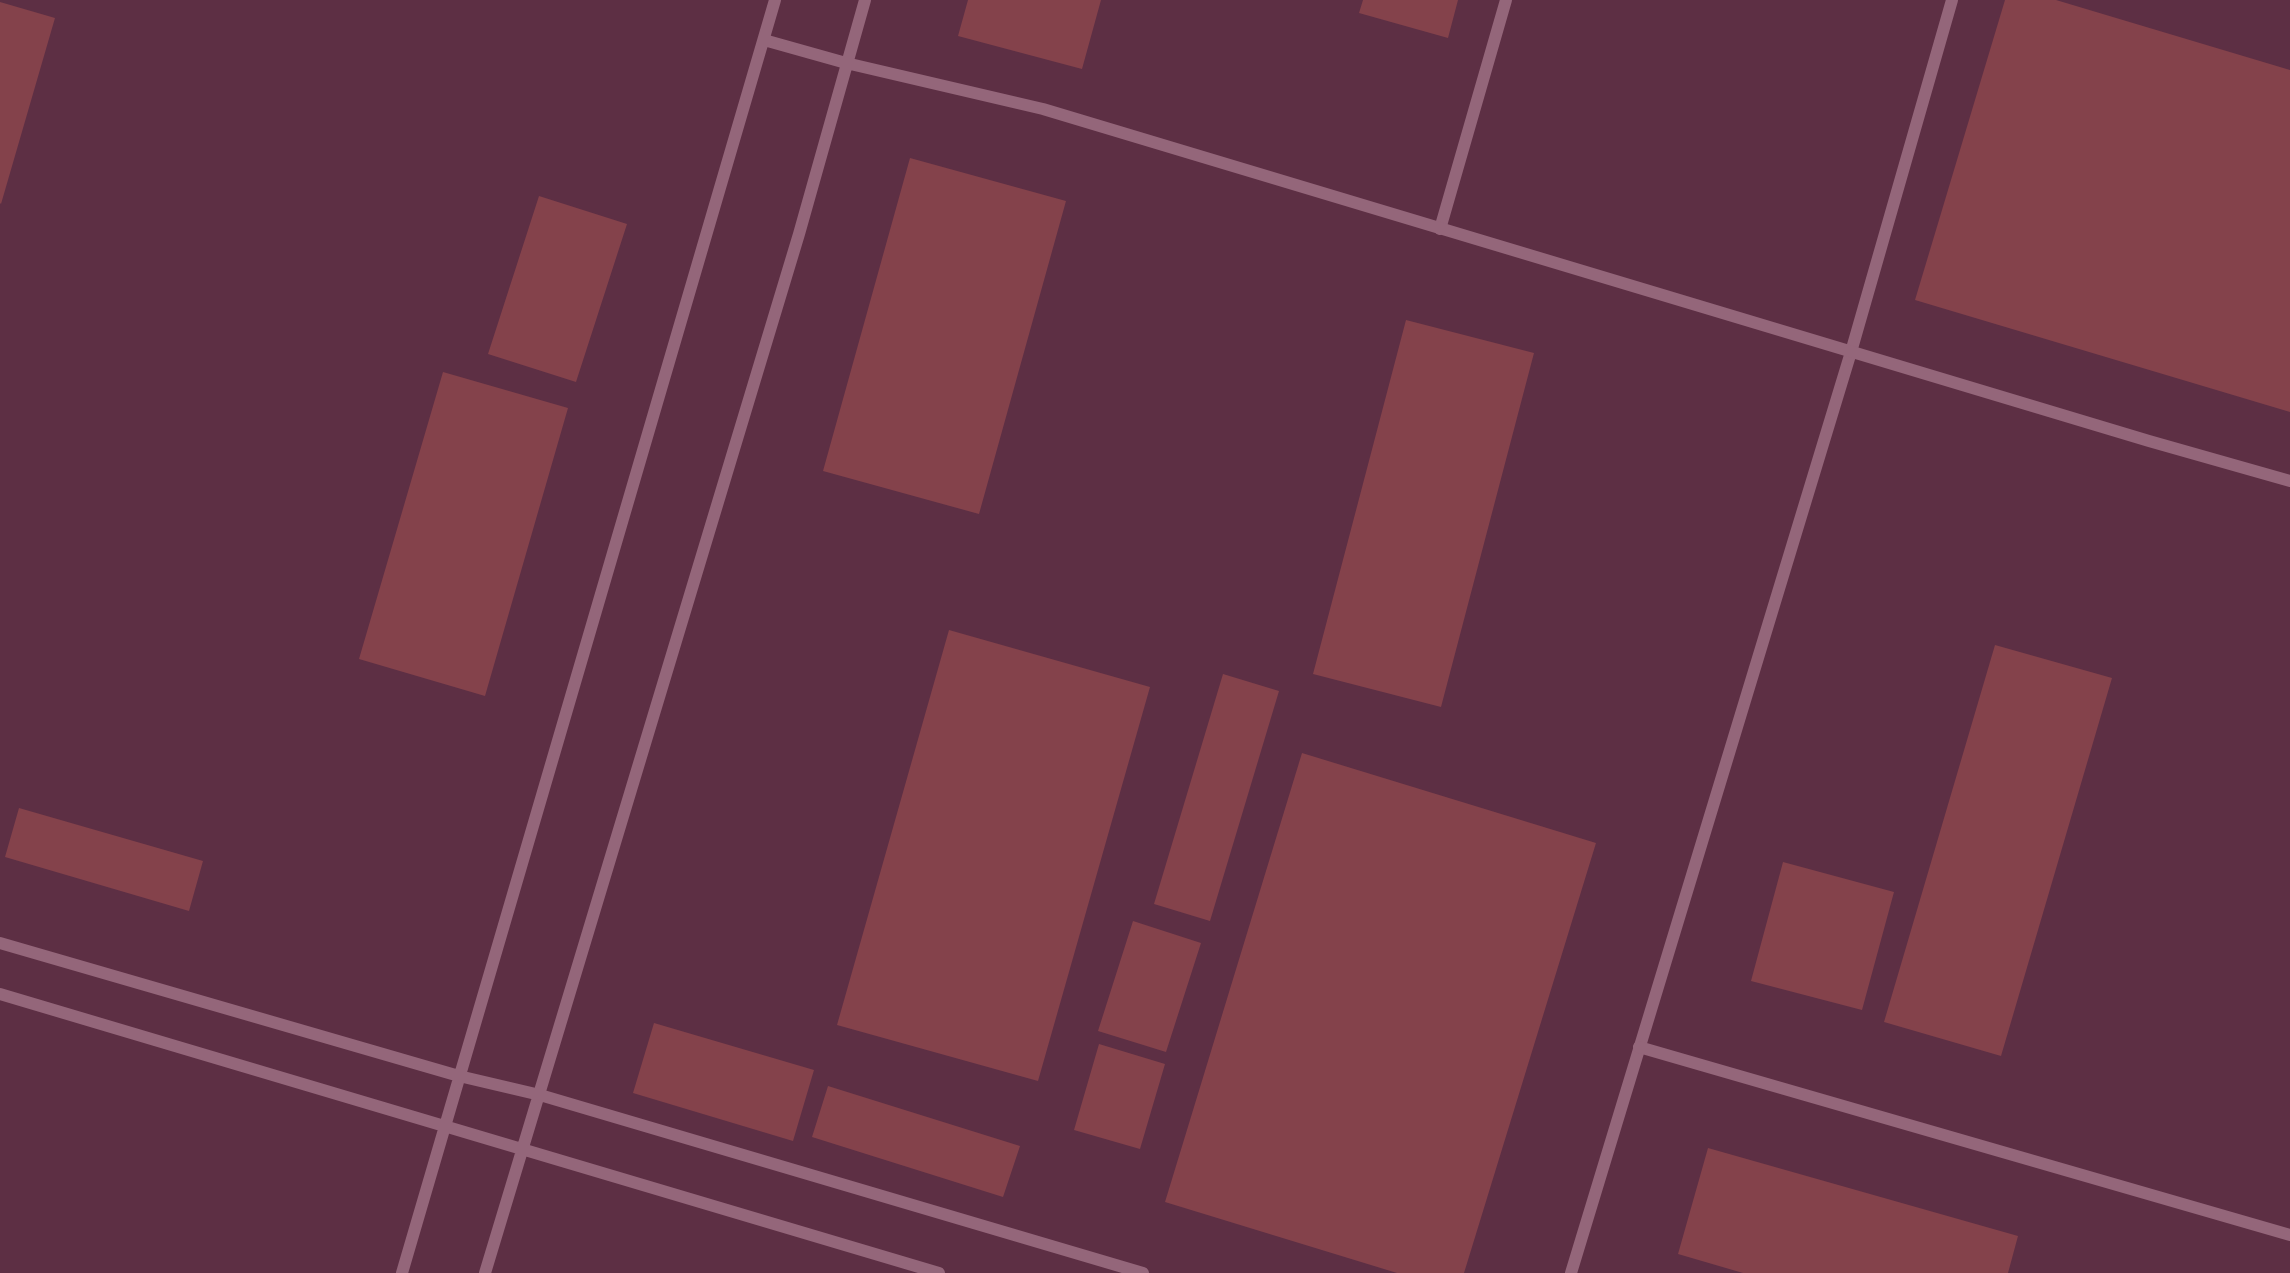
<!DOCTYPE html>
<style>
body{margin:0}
canvas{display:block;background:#4d2538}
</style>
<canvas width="2290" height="1273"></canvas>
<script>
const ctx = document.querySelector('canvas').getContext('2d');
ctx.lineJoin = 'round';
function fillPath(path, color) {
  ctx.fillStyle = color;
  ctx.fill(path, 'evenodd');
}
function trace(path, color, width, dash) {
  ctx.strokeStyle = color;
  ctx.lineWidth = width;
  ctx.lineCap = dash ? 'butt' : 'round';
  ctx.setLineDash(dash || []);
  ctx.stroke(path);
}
const built = new Path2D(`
 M0 0H2290V1273H0Z`);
const building = new Path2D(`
 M968 0H1101L1082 69 958 36Z
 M1363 0H1458L1448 38 1359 13Z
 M2005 0H2056L2290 70V412L1915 300Z
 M0 2 55 18 1 204 0 203Z
 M910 158 1066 201 979 514 823 471Z
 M539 196 627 224 576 382 488 354Z
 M1406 320 1534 353 1441 707 1313 674Z
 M443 372 568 408 485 696 359 659Z
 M949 630 1150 687 1038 1081 837 1025Z
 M1995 645 2112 678 2001 1056 1884 1022Z
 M1223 674 1279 691 1210 921 1154 904Z
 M1302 753 1596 843 1464 1273H1397L1165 1202Z
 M19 808 203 861 189 911 5 857Z
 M1783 862 1894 892 1862 1010 1751 981Z
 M1133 921 1201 943 1166 1052 1098 1031Z
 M654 1023 814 1070 793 1141 633 1093Z
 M1099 1044 1165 1064 1140 1149 1074 1130Z
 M828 1086 1020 1146 1003 1197 812 1137Z
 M1708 1148 2018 1236 2008 1273H1743L1678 1254Z`);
const service = new Path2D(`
 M1440 229 1506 0
 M1571 1273 1851 352 1952 0`);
const minor = new Path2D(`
 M764 40 846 63 1043 109 2149 441 2290 481
 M0 943 459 1076 540 1095 1143 1273
 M0 994 939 1273
 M1639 1047 2290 1235
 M402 1273 775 0
 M485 1273 799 234 865 0`);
fillPath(built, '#5d2f44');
fillPath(building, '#84424b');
trace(service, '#94667a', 12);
trace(minor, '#94667a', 12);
</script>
